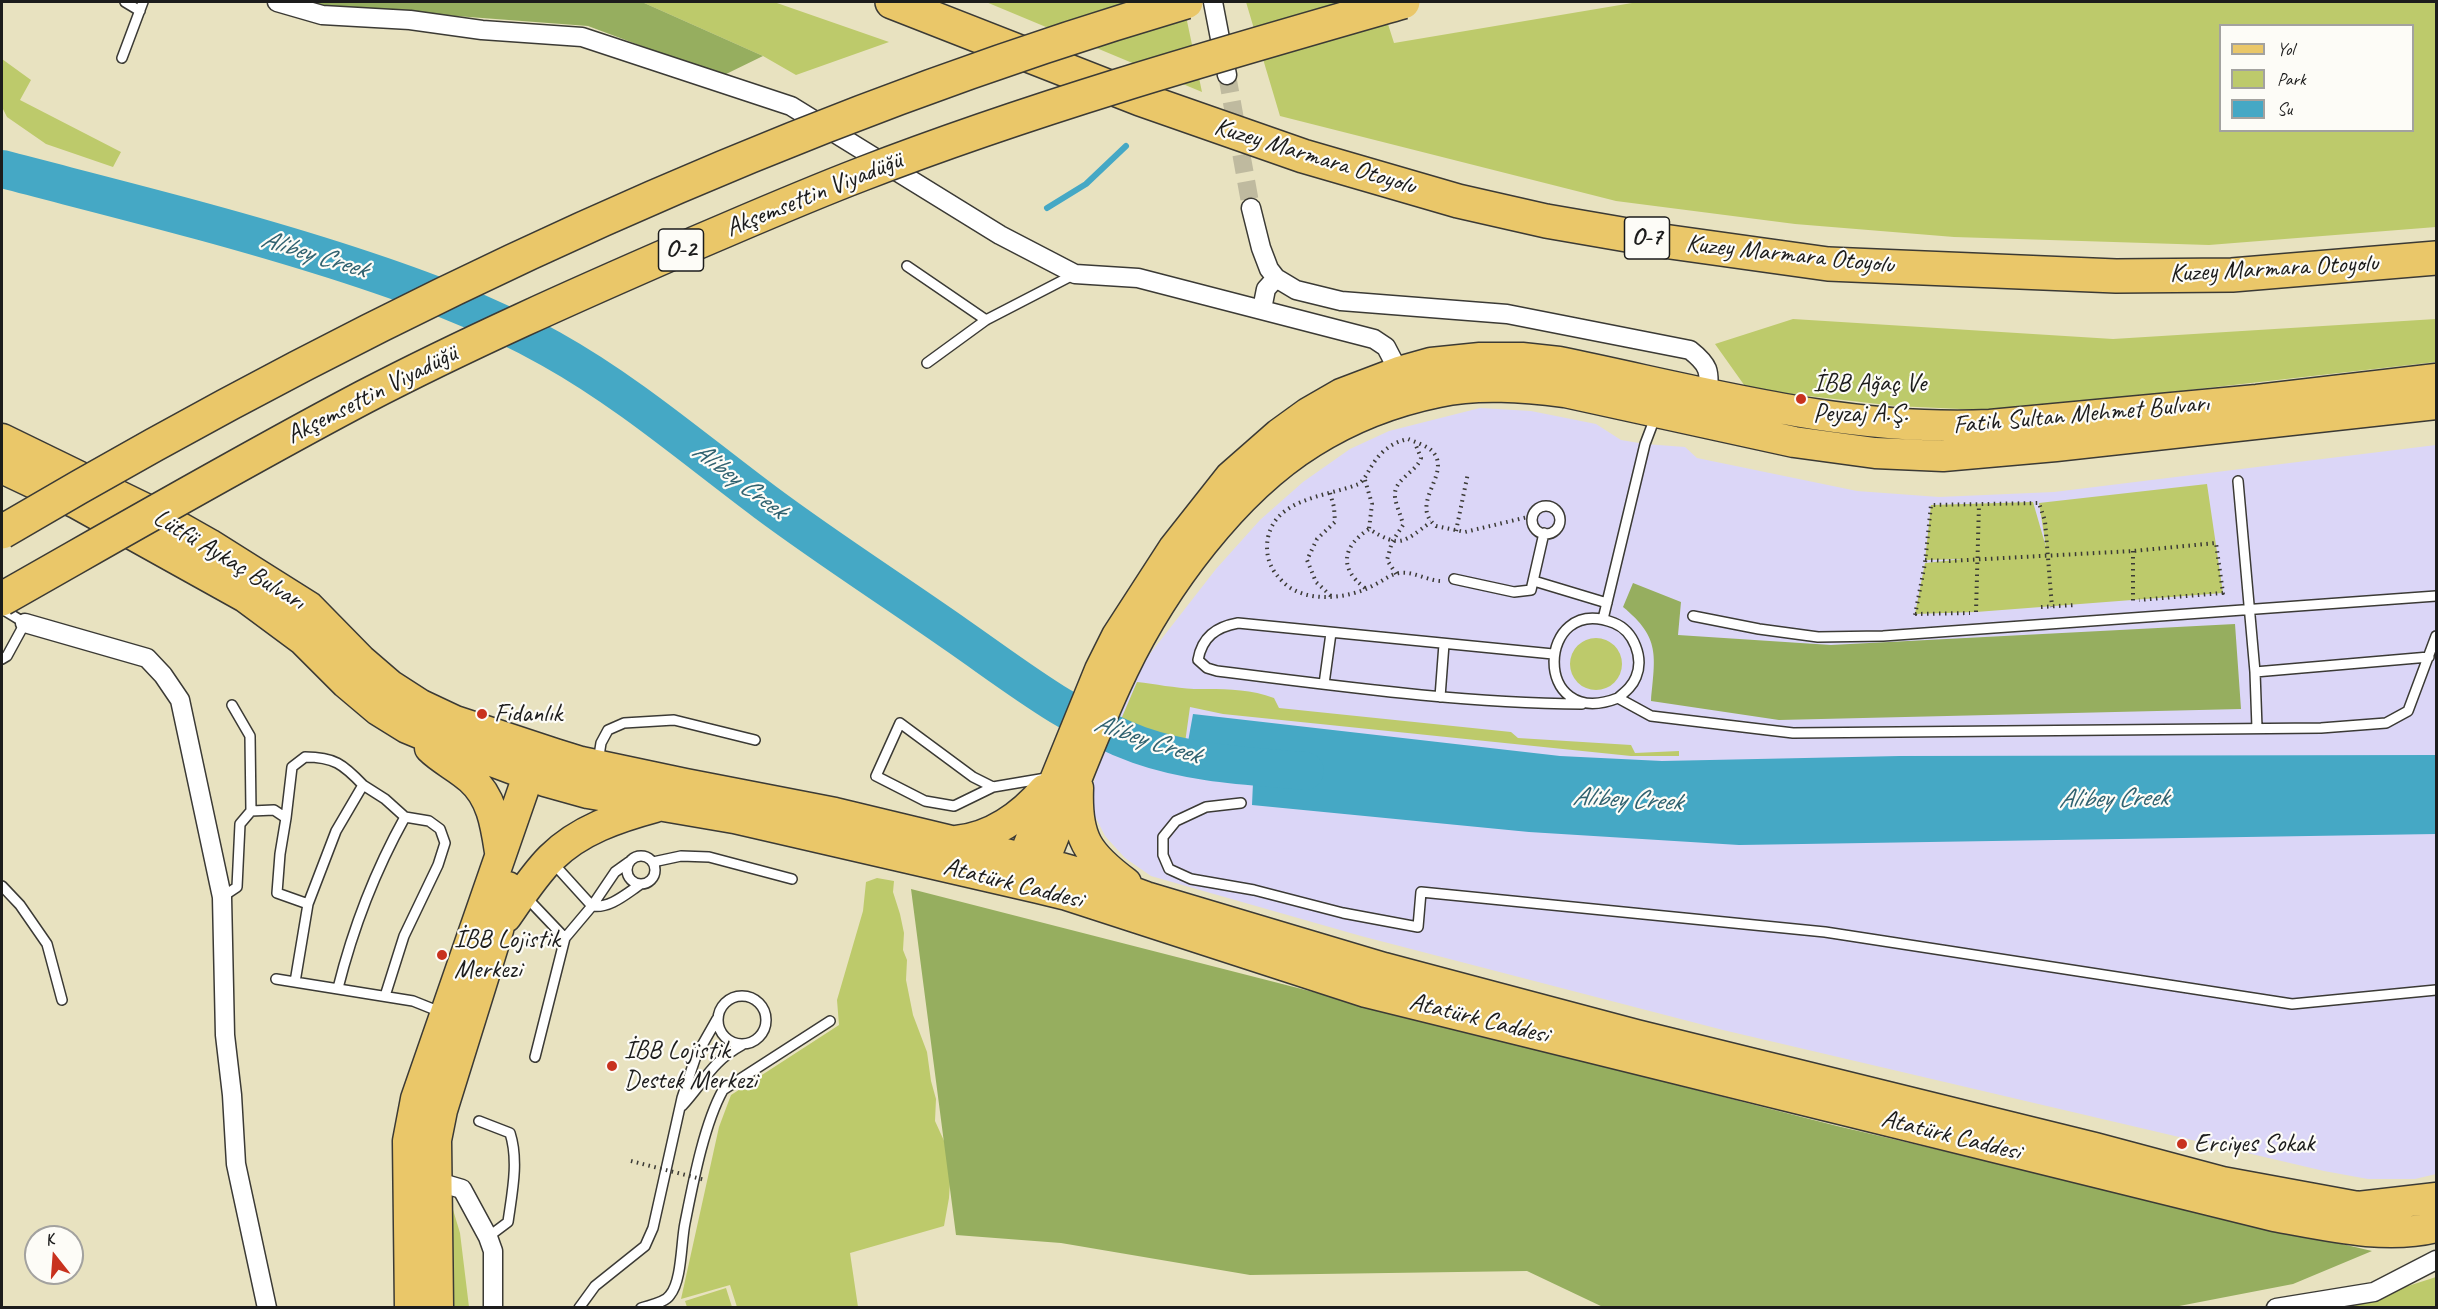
<!DOCTYPE html>
<meta charset="utf-8">
<style>
body{margin:0}
#map{position:relative;width:2438px;height:1309px;overflow:hidden;background:#e8e2c0;font-family:Caveat,sans-serif}
canvas{display:block}
.frame{position:absolute;inset:0;border:3px solid #1c1c1c;pointer-events:none}
.legend{position:absolute;left:2219px;top:24px;width:195px;height:108px;box-sizing:border-box;background:#fdfcf7;border:2px solid #a3a29f;margin:0;padding:8px 10px;list-style:none;font-size:18px;color:#1c1c1c}
.legend li{display:flex;align-items:center;gap:12px;height:30px}
.legend b{width:30px;border:2px solid #a3a29f}
.north{position:absolute;left:24px;top:1225px;width:60px;height:60px;box-sizing:border-box;background:#fdfcf7;border:2px solid #a3a29f;border-radius:50%;rotate:343deg;font-size:16px;font-weight:700;line-height:24px;text-align:center;color:#1c1c1c}
.north::after{content:'';display:block;margin:auto;width:21px;height:27px;background:#c8321e;clip-path:polygon(50% 0,100% 100%,50% 72%,0 100%)}
</style>
<div id="map">
<canvas width="2438" height="1309"></canvas>
<div class="frame"></div>
<ul class="legend">
<li><b style="height:8px;background:#eac769"></b>Yol</li>
<li><b style="height:16px;background:#bdca6b"></b>Park</li>
<li><b style="height:16px;background:#45a8c5"></b>Su</li>
</ul>
<div class="north">K</div>
</div>
<script>
const ctx = document.querySelector('canvas').getContext('2d');
ctx.lineJoin = 'round';
function fillPath(path, color) {
  ctx.fillStyle = color;
  ctx.fill(path, 'evenodd');
}
function trace(path, color, width, dash) {
  ctx.strokeStyle = color;
  ctx.lineWidth = width;
  ctx.lineCap = dash ? 'butt' : 'round';
  ctx.setLineDash(dash || []);
  ctx.stroke(path);
}
function drawText(font, color, halo, rows, align = 'center') {
  ctx.font = font + ' Caveat,sans-serif';
  ctx.lineWidth = 4.5;
  ctx.setLineDash([]);
  ctx.textBaseline = 'middle';
  ctx.strokeStyle = halo;
  ctx.fillStyle = color;
  for (const [text, x, y, turn = 0] of rows) {
    ctx.save();
    ctx.translate(x, y);
    ctx.rotate((+turn || 0) * Math.PI / 180);
    ctx.textAlign = isNaN(turn) ? turn : align;
    if (halo) ctx.strokeText(text, 0, 0);
    ctx.fillText(text, 0, 0);
    ctx.restore();
  }
}
const built = new Path2D(`
 M1480 408 1531 411 1596 424 1621 440 1645 444 1685 447 1697 458 1857 491 1939 497 2054 492 2436 445V1174L2415 1179H2368L2324 1171 1723 1030 1361 936 1151 876 1125 858 1105 836 1095 816 1090 799 1096 774 1129 689 1149 655 1216 569 1260 520 1303 482 1350 449 1389 431Z`);
const green = new Path2D(`
 M642 2H774L889 42 796 75 763 56Z
 M986 2H1183L1202 92Z
 M1246 2H1381L1394 43 1638 2H2436V227L2209 245 1954 237 1795 224 1616 201 1280 116ZM2220 26H2412V130H2220Z
 M2 59 31 80 20 100 121 152 113 167 46 144 7 117 2 107Z
 M1793 319 2113 339 2436 319V362L2004 411 1896 406 1747 389 1715 344Z
 M2207 484 2223 593 1976 612 1915 614 1925 563 1964 559 1925 560 1931 505 2033 502 2046 547 2039 503Z
 M1570 664a26 26 0 1 1 52 0a26 26 0 1 1-52 0Z
 M1137 682C1155 684 1175 688 1194 689 1221 689 1247 688 1274 698L1279 708 1511 732 1518 738 1631 745 1635 753 1679 751V756H1631L1223 714 1190 707 1184 750 1116 731Z
 M877 878 894 881 893 892 900 914 904 933 903 950 907 960 906 980 913 1015 927 1052 931 1081 936 1099 935 1121 945 1143 951 1167 949 1198 944 1226 850 1253 858 1307H737L730 1285 681 1299 719 1127 731 1095 839 1025 837 1000 863 911 866 882Z
 M451 1203 460 1233 469 1307H453Z
 M2436 1277V1307L2322 1308 2405 1287Z
 M726 1288 732 1307H687L685 1301Z`);
const forest = new Path2D(`
 M308 2H642L763 56 722 76 588 26 324 6Z
 M1633 583 1681 602 1678 635 1831 645 2235 624 2241 709 1779 720 1651 701C1655 656 1661 638 1623 607Z
 M911 889 1837 1126 2372 1251 2293 1284 2174 1307 1605 1308 1527 1271 1250 1275 1061 1243 956 1235Z`);
const water = new Path2D(`
 M1193 714 1560 756 1662 761 1900 756 2436 755V834L1739 845 1529 832 1252 805 1254 760 1186 753Z`);
const stream = new Path2D(`
 M1047 208 1086 184 1126 146`);
const river = new Path2D(`
 M2 169C113 198 224 225 334 260 409 284 482 310 551 349 628 392 694 449 765 502 828 549 894 591 958 636 1017 677 1071 720 1139 745 1193 764 1250 766 1305 771`);
const minorTunnel = new Path2D(`
 M1227 75 1251 208`);
const path = new Path2D(`
 M1365 480 1372 504 1369 529
 M1330 493 1334 507 1335 522 1317 539 1307 560 1316 582 1331 596
 M1456 531 1468 473
 M2133 551V601
 M1925 560 1949 561 2133 551 2216 543 2223 593 2139 600
 M1396 574 1387 560 1392 542 1403 525C1401 515 1396 506 1395 497 1393 479 1416 473 1421 458L1415 443
 M1440 581C1426 580 1413 571 1399 573 1389 575 1383 581 1374 585 1349 599 1305 604 1283 582 1272 571 1267 561 1267 546 1269 498 1326 497 1359 484 1366 478 1368 471 1373 464 1381 451 1393 442 1408 439 1415 442 1428 446 1433 452 1452 474 1408 504 1436 526L1465 532 1532 516
 M1365 588C1338 568 1343 546 1369 529 1401 549 1403 542 1431 522
 M2041 607 2075 605
 M1976 612 1979 504
 M1915 614 1970 613
 M1915 615 1925 563 1931 505 2039 503 2045 521 2052 607`);
const service = new Path2D(`
 M125 2 140 11
 M122 58 143 2
 M907 266 986 320
 M927 363 986 320 1075 274
 M2238 481 2255 672 2257 728
 M1532 520a14 14 0 1 1 28 0a14 14 0 1 1-28 0Z
 M1454 579 1514 592 1531 590 1544 533
 M1534 581 1607 603
 M2 609 25 623 7 656 2 659
 M1693 616 1759 629 1818 637 1883 636 2436 596
 M1603 619 1645 444 1656 415
 M1553 654 1238 623C1216 627 1202 637 1198 660L1207 668 1217 671C1339 686 1459 703 1582 704
 M2255 672 2429 657
 M1324 684 1331 633
 M1440 697 1444 644
 M1618 698C1625 692 1632 687 1636 677 1644 658 1634 631 1614 623 1536 592 1531 732 1618 698L1651 716 1793 733 2321 728 2386 723 2408 711 2436 636
 M232 705 250 736 251 811
 M598 762 601 743 608 730 624 723 674 720 755 740
 M993 787 973 777 900 723 876 776 925 801 954 806 993 787 1046 778
 M1241 803 1206 807 1176 821 1163 837V855L1169 869 1191 879 1254 890 1343 913 1418 927 1421 892 1825 932 2292 1004 2436 990
 M286 818 292 767 305 757C334 757 343 764 363 785
 M627 870a14 14 0 1 1 28 0a14 14 0 1 1-28 0Z
 M653 862 681 856 709 857 792 879
 M553 863 592 906C610 909 627 893 641 884
 M2 886 20 905 47 944 62 1000
 M222 897 237 887 240 824 251 811 274 810 286 818 280 854 277 893 308 904
 M526 897 565 938
 M276 979 413 1001 443 1013
 M295 982 308 904 336 831 363 785 385 799 405 817C375 871 353 928 338 988
 M718 1020a24 24 0 1 1 48 0a24 24 0 1 1-48 0Z
 M385 996 404 936 438 865 445 843 440 829 429 821 405 817
 M535 1057 565 938 592 906 615 872 629 862
 M682 1106C705 1081 711 1062 742 1045
 M479 1121 510 1133C519 1161 512 1193 508 1222L488 1237
 M579 1308 595 1286 645 1246 653 1228 682 1098 696 1056 717 1019
 M641 1308C649 1305 665 1303 670 1295 682 1281 681 1242 685 1223 693 1183 704 1124 723 1090L830 1021`);
const minor = new Path2D(`
 M277 2 322 15 410 20 482 30 582 37 791 106 1000 235 1075 274 1138 278 1374 339 1386 347 1399 372
 M1213 2 1227 75
 M1251 208 1261 248 1269 269 1276 278 1296 290 1341 301 1507 314 1690 350C1709 365 1710 371 1708 393
 M1262 309 1266 289 1276 278
 M25 623 147 658 163 675 180 700 222 897 225 1035 232 1095 236 1164 267 1308
 M435 1181 462 1189 488 1237 493 1251V1308
 M2276 1308 2374 1292 2436 1260`);
const primary = new Path2D(`
 M2 439 156 514 209 544 309 607 361 660 390 685 421 705 455 721 555 754 581 762 685 784 835 813 1043 863 1089 876 1146 897 1384 968 1636 1035 2095 1148 2222 1182 2358 1207 2436 1198
 M2 468 76 503 245 597 303 640 346 683 378 710 407 728 436 740 545 781 588 793 734 818 1038 888 1067 895 1366 992 2274 1216C2325 1225 2385 1240 2436 1227
 M430 748C442 760 458 767 471 779 492 797 496 826 500 852
 M1078 788C1076 838 1087 854 1126 883
 M956 841C991 838 1022 816 1044 790
 M1023 859 1100 670 1117 636 1174 548 1230 477 1279 434 1308 413 1341 394 1399 372 1431 363 1480 358H1522L1559 362C1701 391 1843 432 1990 425L2257 400 2436 379
 M1043 863C1069 799 1093 732 1123 670 1163 587 1233 491 1312 442 1350 418 1394 401 1438 392 1479 383 1524 387 1565 392L1794 442 1875 453 1943 456 2056 446 2436 404
 M506 917C520 897 534 875 551 858 579 830 618 817 655 807
 M410 1308 408 1141 416 1099 535 756
 M438 1308 436 1140 442 1110 498 930 508 887`);
const motorway = new Path2D(`
 M892 2 1140 99 1303 156 1458 201 1546 221 1656 240 1828 264 2116 276 2232 275 2436 258`);
const pathBridge = new Path2D(`
 M631 1161 705 1180`);
const motorwayBridge = new Path2D(`
 M2 532C375 312 770 125 1186 2
 M2 599C122 531 241 462 364 397 468 343 576 295 684 248 743 223 802 197 862 174 1038 106 1222 54 1403 2`);
const markers = [
 [1801,399,6,"#c8321e"],
 [482,714,6,"#c8321e"],
 [442,955,6,"#c8321e"],
 [612,1066,6,"#c8321e"],
 [2182,1144,6,"#c8321e"]
];
const shields = [
 [1647,238,45],
 [681,250,45]
];
const shieldNames = [
 ["O-7",1647,238],
 ["O-2",681,250]
];
const streetNames = [
 ["Kuzey Marmara Otoyolu",1315,157,17],
 ["Akşemsettin Viyadüğü",814,195,-22],
 ["Kuzey Marmara Otoyolu",1790,255,6],
 ["Kuzey Marmara Otoyolu",2274,269,-3],
 ["Akşemsettin Viyadüğü",372,395,-27],
 ["Fatih Sultan Mehmet Bulvarı",2081,415,-5],
 ["Lütfü Aykaç Bulvarı",229,560,31],
 ["Atatürk Caddesi",1013,884,14],
 ["Atatürk Caddesi",1479,1019,14],
 ["Atatürk Caddesi",1951,1136,14]
];
const poiNames = [
 ["İBB Ağaç Ve",1813,384],
 ["Peyzaj A.Ş.",1813,414],
 ["Fidanlık",494,714],
 ["İBB Lojistik",454,940],
 ["Merkezi",454,970],
 ["İBB Lojistik",624,1051],
 ["Destek Merkezi",624,1081],
 ["Erciyes Sokak",2194,1144]
];
const waterNames = [
 ["Alibey Creek",314,255,17],
 ["Alibey Creek",739,481,37],
 ["Alibey Creek",1147,740,18],
 ["Alibey Creek",2113,799,-1],
 ["Alibey Creek",1627,800,3]
];
fillPath(built, '#dbd6f7');
fillPath(green, '#bdca6b');
fillPath(forest, '#96ae5f');
fillPath(water, '#45a8c5');
trace(stream, '#45a8c5', 6);
trace(river, '#45a8c5', 38);
trace(minorTunnel, '#bfba9f', 18, [18, 9]);
trace(service, '#3b3a35', 12);
trace(minor, '#3b3a35', 21);
trace(primary, '#3b3a35', 33);
trace(motorway, '#3b3a35', 36);
trace(path, '#3b3a35', 4, [1.5, 4.5]);
trace(service, '#fff', 9);
trace(minor, '#fff', 18);
trace(primary, '#eac769', 30);
trace(motorway, '#eac769', 33);
trace(motorwayBridge, '#3b3a35', 36, []);
trace(pathBridge, '#3b3a35', 4, [1.5, 4.5]);
trace(motorwayBridge, '#eac769', 33);
for (const [x, y, r, color] of markers) {
  const dot = new Path2D();
  dot.arc(x, y, r, 0, 2 * Math.PI);
  ctx.fillStyle = color;
  ctx.fill(dot);
  trace(dot, '#fdfcf7', 2);
}
for (const [x, y, w] of shields) {
  const box = new Path2D();
  box.roundRect(x - w / 2, y - 21, w, 42, 4.5);
  ctx.fillStyle = '#fdfcf7';
  ctx.fill(box);
  trace(box, '#1c1c1c', 1.5);
}
drawText('bold 24px', '#1c1c1c', null, shieldNames);
drawText('26px', '#1c1c1c', '#fdfcf7', streetNames);
drawText('26px', '#1c1c1c', '#fdfcf7', poiNames, 'left');
drawText('italic 27px', '#306270', '#fdfcf7', waterNames);
</script>
